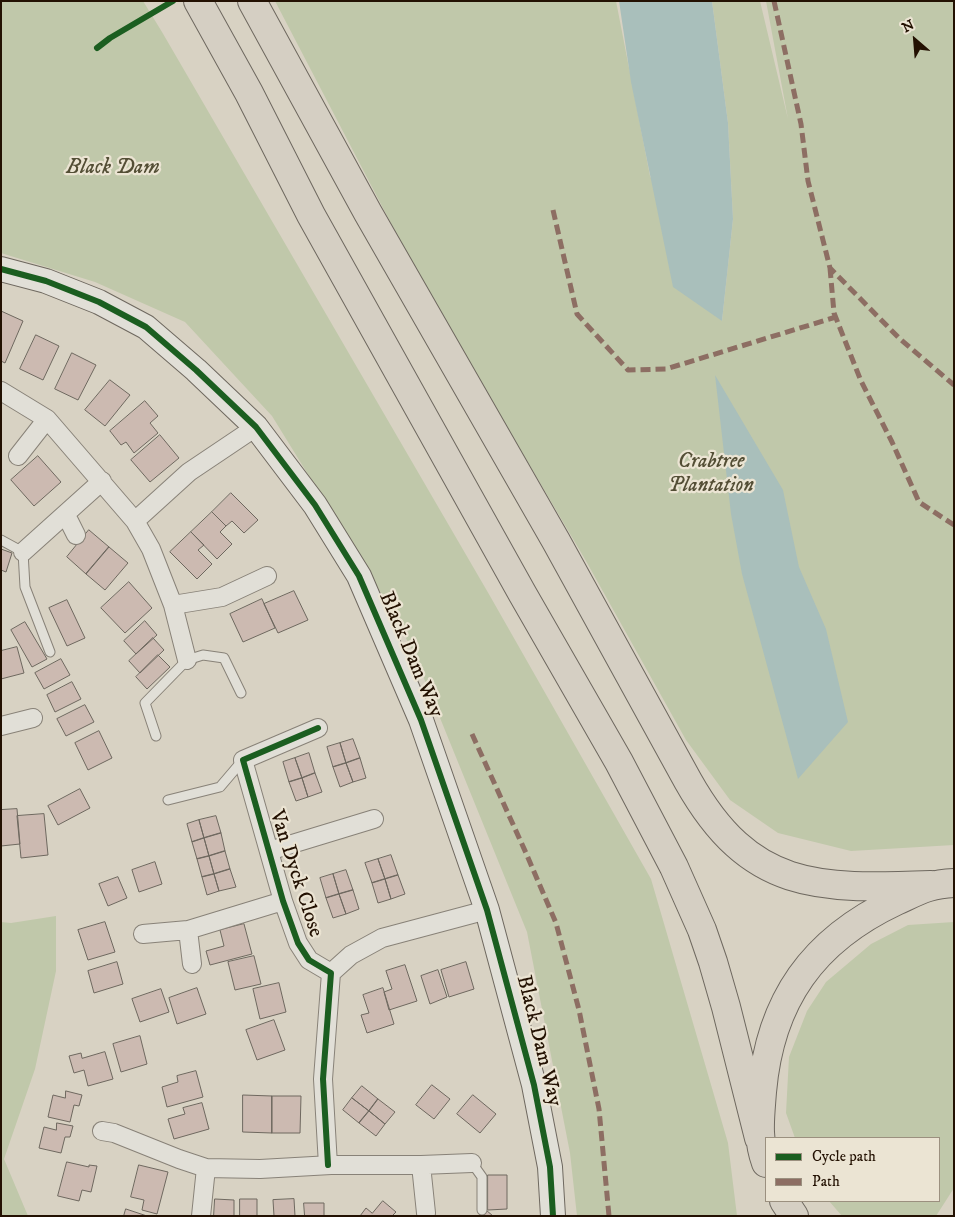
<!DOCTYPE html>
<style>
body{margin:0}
#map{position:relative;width:955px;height:1217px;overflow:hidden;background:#d8d2c3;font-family:"IM FELL DW Pica",serif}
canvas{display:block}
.frame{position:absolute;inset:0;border:2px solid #231102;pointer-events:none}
.legend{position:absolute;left:765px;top:1137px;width:175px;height:65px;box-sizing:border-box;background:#ebe4d3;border:1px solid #9b907f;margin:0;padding:6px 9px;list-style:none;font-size:15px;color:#231102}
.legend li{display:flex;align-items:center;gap:10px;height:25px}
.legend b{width:25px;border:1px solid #9b907f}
.north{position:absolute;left:890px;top:15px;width:50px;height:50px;-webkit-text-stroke:4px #ebe4d3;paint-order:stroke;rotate:333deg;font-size:14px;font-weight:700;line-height:20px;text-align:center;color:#231102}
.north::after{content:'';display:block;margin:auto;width:18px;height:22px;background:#231102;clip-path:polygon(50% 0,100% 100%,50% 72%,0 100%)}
</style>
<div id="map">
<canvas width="955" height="1217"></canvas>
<div class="frame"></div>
<ul class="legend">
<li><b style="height:6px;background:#1b5e20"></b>Cycle path</li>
<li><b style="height:6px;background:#8d6e63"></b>Path</li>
</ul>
<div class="north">N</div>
</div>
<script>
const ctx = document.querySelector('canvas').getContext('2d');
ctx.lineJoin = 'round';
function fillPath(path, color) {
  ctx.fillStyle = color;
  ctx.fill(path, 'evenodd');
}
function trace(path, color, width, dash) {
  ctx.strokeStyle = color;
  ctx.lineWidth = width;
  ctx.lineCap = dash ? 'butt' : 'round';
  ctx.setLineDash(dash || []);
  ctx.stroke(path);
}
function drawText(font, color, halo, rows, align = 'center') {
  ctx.font = font + ' "IM FELL DW Pica",serif';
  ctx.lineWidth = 4.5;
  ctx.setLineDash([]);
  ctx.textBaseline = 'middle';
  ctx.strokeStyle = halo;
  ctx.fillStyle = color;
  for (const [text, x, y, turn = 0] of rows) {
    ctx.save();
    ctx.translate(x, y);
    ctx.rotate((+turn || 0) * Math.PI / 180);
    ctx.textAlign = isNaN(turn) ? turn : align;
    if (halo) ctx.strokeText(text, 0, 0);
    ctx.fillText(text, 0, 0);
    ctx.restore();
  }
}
const green = new Path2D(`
 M1 1H143L162 32 490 596 651 879 728 1143 737 1216H577L570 1153 527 932 412 649 378 588 272 416 185 322 95 282 1 253Z
 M275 1H616L650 176 722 321 733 219 728 123 712 1H760L788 119 766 1H954V845L851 851 778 833 730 800 686 740 586 561 421 281Z
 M56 916V971L35 1069 4 1159 28 1216H1V922L11 923Z
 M954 922V1188L936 1216H842L829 1201H939V1138H795L786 1113 789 1057 807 1011 826 982 871 944 908 925Z`);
const water = new Path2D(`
 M619 1H712L728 123 733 219 722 321 673 287 631 82Z
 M715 375 783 490 799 567 826 629 848 722 798 779 742 574 731 514Z`);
const building = new Path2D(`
 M1 311 23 321 5 363 1 361Z
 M36 335 59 346 43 380 20 369Z
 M72 353 96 365 78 400 55 389Z
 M110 380 130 395 105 426 85 410Z
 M145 401 158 416 150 423 158 433 134 453 126 442 121 445 110 431Z
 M160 435 179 458 150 482 131 460Z
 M38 456 61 482 34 506 11 480Z
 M231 493 258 520 244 533 232 521 226 526 212 512Z
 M212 512 226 526 220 532 232 544 217 559 191 532Z
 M89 530 109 547 86 574 67 557Z
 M191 532 204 545 198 550 212 564 197 579 170 552Z
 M109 547 128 563 105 590 86 574Z
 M1 549 12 553 6 572 1 570Z
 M129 582 152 608 125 633 101 608Z
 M294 591 308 620 278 633 264 604Z
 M262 599 275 628 243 642 230 614Z
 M67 600 85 638 67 646 49 608Z
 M145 621 157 635 136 654 124 641Z
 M25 622 47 659 32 667 11 630Z
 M153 638 164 650 140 673 129 661Z
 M17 647 24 673 1 679V651Z
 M158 655 170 667 147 689 136 677Z
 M61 659 70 675 44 689 35 673Z
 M72 682 81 699 55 712 47 695Z
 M85 705 94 722 66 736 57 719Z
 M99 731 112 758 88 770 75 743Z
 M353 739 360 758 346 763 340 743Z
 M340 743 346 763 333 767 327 747Z
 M309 753 315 773 302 778 295 758Z
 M295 758 302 778 289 782 283 762Z
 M360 758 366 778 353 782 346 763Z
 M346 763 353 782 340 787 333 767Z
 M315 773 322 792 308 797 302 778Z
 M302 778 308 797 296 801 289 782Z
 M80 789 90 808 58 825 48 806Z
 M17 809 20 844 1 846V810Z
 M44 814 48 855 21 858 17 816Z
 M216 816 221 833 204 838 199 820Z
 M199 820 204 838 192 842 187 824Z
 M221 833 225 851 209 856 204 838Z
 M204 838 209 856 197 859 192 842Z
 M225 851 230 869 214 874 209 856Z
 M391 855 398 875 385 879 378 859Z
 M209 856 214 874 202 877 197 859Z
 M378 859 385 879 372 883 365 863Z
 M155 862 162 884 139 892 132 870Z
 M230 869 236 887 219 891 214 874Z
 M346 870 353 890 339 894 333 874Z
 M214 874 219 891 207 895 202 877Z
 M333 874 339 894 326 898 320 878Z
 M398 875 405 894 391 899 385 879Z
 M118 877 127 898 108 906 99 884Z
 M385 879 391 899 378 903 372 883Z
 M353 890 359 909 346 914 339 894Z
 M339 894 346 914 333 918 326 898Z
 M105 922 115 952 88 960 78 930Z
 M244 924 252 954 210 965 206 951 224 946 220 930Z
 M254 956 261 984 235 990 228 962Z
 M117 962 123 984 94 993 88 971Z
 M466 962 474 989 449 997 441 970Z
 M405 965 417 1001 389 1010 384 992 392 989 386 971Z
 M438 970 447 997 430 1004 421 976Z
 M279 983 286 1012 260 1019 253 989Z
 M197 988 206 1014 177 1024 169 998Z
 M383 988 394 1024 367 1033 361 1015 369 1013 363 995Z
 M161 989 169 1012 140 1022 132 999Z
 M274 1020 285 1050 257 1060 246 1030Z
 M140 1036 147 1064 121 1072 113 1044Z
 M105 1052 113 1079 88 1086 84 1070 74 1073 69 1056 81 1053 82 1058Z
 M196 1071 203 1097 167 1107 162 1087 178 1082 177 1076Z
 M432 1085 450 1099 434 1119 416 1105Z
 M362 1086 378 1099 369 1111 352 1098Z
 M66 1091 82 1095 79 1106 74 1105 70 1122 48 1117 53 1095 65 1098Z
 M243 1095 272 1096V1133L243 1132Z
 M473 1095 496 1114 480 1133 457 1114Z
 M272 1096H301L300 1133H272Z
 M352 1098 369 1111 359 1123 343 1110Z
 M378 1099 395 1112 385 1124 369 1111Z
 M202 1103 209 1129 174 1139 168 1119 185 1114 183 1108Z
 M369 1111 385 1124 376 1136 359 1123Z
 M57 1123 73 1126 70 1137H65L61 1153 39 1148 44 1127 56 1130Z
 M67 1162 89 1167V1165L97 1166 91 1192 82 1190 79 1201 58 1196Z
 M139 1165 168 1172 157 1214 142 1210 144 1200 131 1197Z
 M488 1175H507V1209L488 1210Z
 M215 1199 234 1200V1216H214Z
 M240 1199H257V1216H240Z
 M294 1199 295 1216H274L273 1200Z
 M383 1201 396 1212 393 1215 394 1216H360L366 1208 372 1213Z
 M304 1203H324V1216H305Z
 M126 1209 147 1216H124Z
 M486 1210 493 1216H481Z`);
const lane = new Path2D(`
 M1 540 23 552 25 587 50 652
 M156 736 145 703 187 660 203 655 224 658 241 693
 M168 800 220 787 243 760
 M472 1163 482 1177V1210`);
const street = new Path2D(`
 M1 391 47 419 135 521 151 549 173 605 187 660
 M18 456 47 419
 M66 515 76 535
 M135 521 189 472 256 427
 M23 552 102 481
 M173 605 222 597 267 576
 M1 726 33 718
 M318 728 243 760 283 901 298 943 309 960 331 973 323 1079 328 1165
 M269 851 374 819
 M188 930 192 964
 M143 934 188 930 283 901
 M331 973 351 955 382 938 487 910
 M102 1131 114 1133 179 1159 206 1168 260 1169 331 1165H421L472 1163
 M421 1165 426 1213
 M201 1216 206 1168`);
const secondary = new Path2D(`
 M1 269 46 281 99 302 146 327 196 370 256 427 315 505 359 576 421 720 487 910 534 1085 550 1167 553 1216`);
const highway = new Path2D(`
 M198 1 249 93 311 215 522 593 619 762 674 867 702 930 713 962 726 1007 759 1138
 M252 1 368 213 556 541 688 781C750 891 817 889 931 885
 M766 1163C757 1138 760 1119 762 1092 770 1000 813 940 896 901 918 891 929 884 954 883
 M784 1201 794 1216`);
const quiet = new Path2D(`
 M774 1 801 124 808 181 830 268 900 339 954 385
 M553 210 577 314 628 370 666 369 836 317
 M830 268 834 313 861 381 892 442 919 502 954 525
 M472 734 526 853 556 923 579 1010 599 1109 609 1216`);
const cycleway = new Path2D(`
 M97 48 110 38 173 1
 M1 269 46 281 99 302 146 327 196 370 256 427 315 505 359 576 421 720 487 910 534 1085 550 1167 553 1216
 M318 728 243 760 283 901 298 943 309 960 331 973 323 1079 328 1165`);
const parkNames = [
 ["Black Dam",113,169],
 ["Crabtree",711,463],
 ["Plantation",711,487]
];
const streetNames = [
 ["Black Dam Way",410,655,67],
 ["Van Dyck Close",295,874,72],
 ["Black Dam Way",538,1041,76]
];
fillPath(green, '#c0c8aa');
fillPath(water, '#a9bfbb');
fillPath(building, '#ccbab1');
trace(building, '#6e685f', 1);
trace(lane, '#888278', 11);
trace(street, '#888278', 20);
trace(secondary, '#6e685f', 26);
trace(highway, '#6e685f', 30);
trace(lane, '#e1dfd7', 9);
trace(street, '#e1dfd7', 18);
trace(secondary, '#e1dfd7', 24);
trace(highway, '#d5cfc3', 28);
trace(quiet, '#8d6e63', 5, [10, 5]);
trace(cycleway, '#1b5e20', 6);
drawText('italic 21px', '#534e35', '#ebe4d3', parkNames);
drawText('21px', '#231102', '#ebe4d3', streetNames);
</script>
